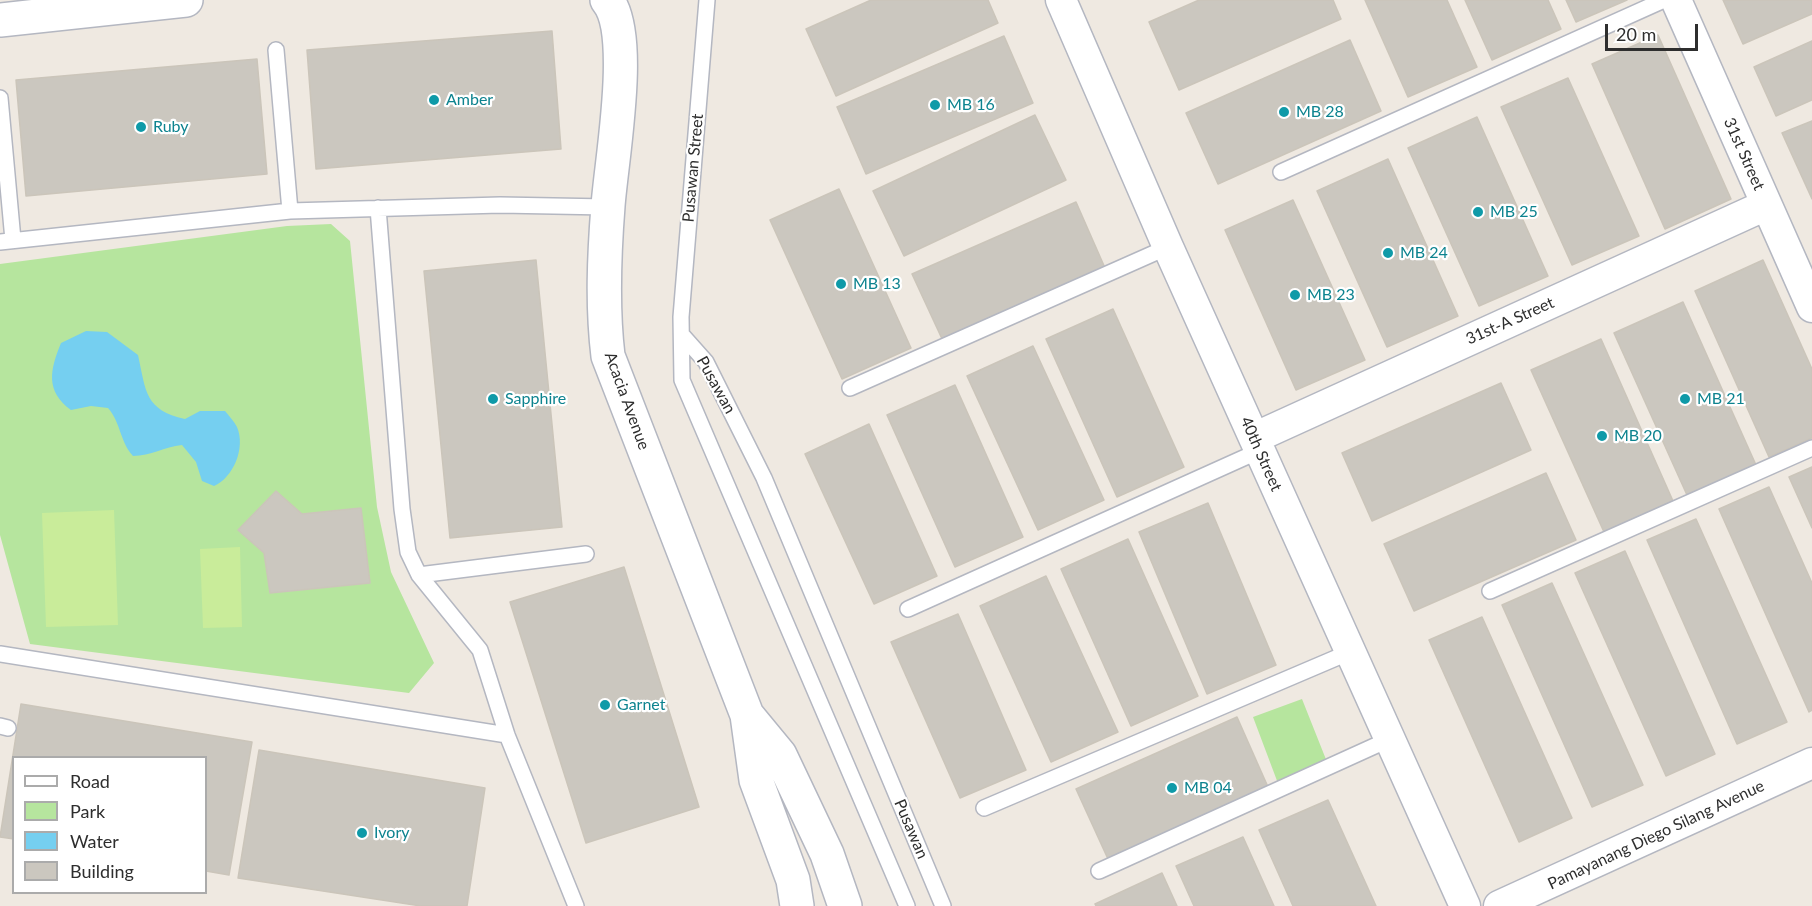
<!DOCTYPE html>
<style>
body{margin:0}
#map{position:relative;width:1812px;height:906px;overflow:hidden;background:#efe9e1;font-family:Lato,sans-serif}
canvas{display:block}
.legend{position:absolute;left:12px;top:756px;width:195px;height:138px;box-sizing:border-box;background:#fff;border:2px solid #ababab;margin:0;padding:8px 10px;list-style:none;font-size:18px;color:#2e2e2e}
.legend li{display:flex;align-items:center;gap:12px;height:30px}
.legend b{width:30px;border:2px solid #ababab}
.scale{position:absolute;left:1605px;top:24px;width:93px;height:27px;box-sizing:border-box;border:3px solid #2e2e2e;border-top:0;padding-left:8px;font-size:18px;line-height:21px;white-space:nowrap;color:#2e2e2e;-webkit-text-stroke:4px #fff;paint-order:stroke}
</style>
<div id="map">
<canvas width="1812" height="906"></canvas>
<ul class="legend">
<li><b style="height:8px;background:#fff"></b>Road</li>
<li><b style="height:16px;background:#b6e59e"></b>Park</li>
<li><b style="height:16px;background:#75cff0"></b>Water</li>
<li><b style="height:16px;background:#cbc7bf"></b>Building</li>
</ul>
<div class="scale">20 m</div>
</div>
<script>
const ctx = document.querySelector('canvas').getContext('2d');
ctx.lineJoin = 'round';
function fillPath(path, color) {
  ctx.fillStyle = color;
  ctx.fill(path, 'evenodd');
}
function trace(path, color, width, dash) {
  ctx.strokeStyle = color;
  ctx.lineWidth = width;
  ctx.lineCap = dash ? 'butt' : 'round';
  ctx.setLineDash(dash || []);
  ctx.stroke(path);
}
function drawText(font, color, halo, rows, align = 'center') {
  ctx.font = font + ' Lato,sans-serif';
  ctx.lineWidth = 4.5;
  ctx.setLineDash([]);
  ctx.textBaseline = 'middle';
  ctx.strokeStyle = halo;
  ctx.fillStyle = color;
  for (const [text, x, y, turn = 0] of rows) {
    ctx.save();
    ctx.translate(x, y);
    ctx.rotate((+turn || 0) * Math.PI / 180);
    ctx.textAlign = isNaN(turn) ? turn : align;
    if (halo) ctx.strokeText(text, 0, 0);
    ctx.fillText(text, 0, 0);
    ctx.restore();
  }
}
const green = new Path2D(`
 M331 224 350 241 377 507 391 572 434 663 409 693 30 644 0 535V264L287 226Z
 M1302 699 1329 767 1279 786 1253 717Z`);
const pitch = new Path2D(`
 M114 510 118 625 46 627 42 513Z
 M240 547 242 627 203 628 200 549Z`);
const water = new Path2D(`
 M86 331 107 332 138 355C146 392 145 410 185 419L200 411H225C229 416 234 421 237 427 246 448 233 478 214 486L202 481 196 462 182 445C164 447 151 456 133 456 120 442 121 423 108 408L91 406 71 410C45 391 50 370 61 343Z`);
const building = new Path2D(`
 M871 0H988L998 23 836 96 806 29Z
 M1199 0H1333L1341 19 1179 90 1149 22Z
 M1365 0H1447L1477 67 1408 97Z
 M1465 0H1548L1561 29 1492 60Z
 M1566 0H1627L1576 22Z
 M1723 0H1812V14L1743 44Z
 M552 31 561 149 316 169 307 50Z
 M1658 35 1731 199 1665 229 1592 64Z
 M1004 36 1033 103 866 174 837 107Z
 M1350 40 1381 111 1218 184 1186 113Z
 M1812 41V100L1776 116 1754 67Z
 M257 59 267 174 26 196 16 80Z
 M1568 78 1639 236 1572 265 1501 107Z
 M1035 115 1066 180 904 256 873 191Z
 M1477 117 1548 276 1479 306 1408 148Z
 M1812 121V199L1782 133Z
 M1388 159 1458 316 1387 347 1317 191Z
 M839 189 911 348 842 379 770 220Z
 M1293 200 1365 360 1296 390 1225 230Z
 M1076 202 1105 268 943 341 912 274Z
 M536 260 562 527 450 538 424 271Z
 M1763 260 1812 369V438L1769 457 1695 291Z
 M1683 302 1756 465 1687 495 1614 333Z
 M1113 309 1184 467 1117 497 1046 339Z
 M1601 339 1673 501 1604 532 1531 370Z
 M1033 346 1104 500 1038 530 967 376Z
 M1501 383 1531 450 1372 521 1342 453Z
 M955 385 1023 537 955 567 887 415Z
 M869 424 937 576 874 604 805 454Z
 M1812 467V528L1789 477Z
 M1546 473 1576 540 1414 611 1384 544Z
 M1769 487 1812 583V710L1809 712 1719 509Z
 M276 491 302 514 361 508 370 583 270 593 264 553 238 530Z
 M1208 503 1276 665 1207 694 1139 532Z
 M1696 519 1787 722 1737 744 1647 540Z
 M1128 539 1198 696 1131 726 1061 569Z
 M1625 551 1715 754 1666 776 1575 573Z
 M624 567 699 807 586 843 510 602Z
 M1046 576 1118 732 1051 762 980 606Z
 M1552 583 1643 785 1592 807 1502 605Z
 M958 614 1026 770 960 798 891 642Z
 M1482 617 1572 818 1519 842 1429 640Z
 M21 704 252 742 229 875 206 871V758H14V839L0 837Z
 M1237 717 1268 787 1108 859 1076 789Z
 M259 750 485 788 467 906H421L238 878Z
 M1328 800 1376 906H1293L1259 830Z
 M1243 837 1274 906H1194L1176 866Z
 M1162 873 1177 906H1096L1095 904Z`);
const lane = new Path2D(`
 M707 0 681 317 682 380 907 906
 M276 50 290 211
 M0 98 13 240
 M1281 172 1664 0
 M378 208 402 509 408 552 419 575 480 650 507 735 576 906
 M0 242 290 211 500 205 607 207
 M682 335 706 362 764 478 943 906
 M850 388 1168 247
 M419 575 586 554
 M1490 591 1812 448
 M908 609 1259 451
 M0 654 507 735
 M0 726 8 728
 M984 808 1350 652
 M1099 871 1390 739`);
const street = new Path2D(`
 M1061 0 1168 247 1465 906
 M1676 0 1812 307
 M1254 438 1766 205
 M1499 906 1812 763`);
const secondary = new Path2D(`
 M607 0C635 33 611 162 608 206 604 257 602 306 608 356L747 715 756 780 793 880 797 906
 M0 20 186 0
 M747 715 780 755 827 854 845 906`);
const markers = [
 [434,100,6,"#0f9aa8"],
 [935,105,6,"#0f9aa8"],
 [1284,112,6,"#0f9aa8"],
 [141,127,6,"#0f9aa8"],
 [1478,212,6,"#0f9aa8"],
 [1388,253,6,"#0f9aa8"],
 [841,284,6,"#0f9aa8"],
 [1295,295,6,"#0f9aa8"],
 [493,399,6,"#0f9aa8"],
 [1685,399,6,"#0f9aa8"],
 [1602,436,6,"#0f9aa8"],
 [605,705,6,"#0f9aa8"],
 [1172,788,6,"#0f9aa8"],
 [362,833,6,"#0f9aa8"]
];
const cultureNames = [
 ["Amber",446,100],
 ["MB 16",947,105],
 ["MB 28",1296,112],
 ["Ruby",153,127],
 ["MB 25",1490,212],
 ["MB 24",1400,253],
 ["MB 13",853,284],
 ["MB 23",1307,295],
 ["Sapphire",505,399],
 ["MB 21",1697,399],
 ["MB 20",1614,436],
 ["Garnet",617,705],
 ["MB 04",1184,788],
 ["Ivory",374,833]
];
const streetNames = [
 ["31st Street",1744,154,66],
 ["Pusawan Street",693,168,-85],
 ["31st-A Street",1510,321,-24],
 ["Pusawan",716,385,61],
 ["Acacia Avenue",627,401,70],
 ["40th Street",1261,454,66],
 ["Pusawan",911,829,67],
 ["Pamayanang Diego Silang Avenue",1656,835,-25]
];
fillPath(green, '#b6e59e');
fillPath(pitch, '#c9ec9a');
fillPath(water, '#75cff0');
fillPath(building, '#cbc7bf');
trace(building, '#cbc5ba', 1.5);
trace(lane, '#b4b7c1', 18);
trace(street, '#b4b7c1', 33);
trace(secondary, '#b4b7c1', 36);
trace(lane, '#fff', 15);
trace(street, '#fff', 30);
trace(secondary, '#fff', 33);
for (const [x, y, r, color] of markers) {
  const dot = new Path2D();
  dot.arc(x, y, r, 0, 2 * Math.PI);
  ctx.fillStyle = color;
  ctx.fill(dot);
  trace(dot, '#fff', 2);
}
drawText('16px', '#0d838f', '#fff', cultureNames, 'left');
drawText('16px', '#2e2e2e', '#fff', streetNames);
</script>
